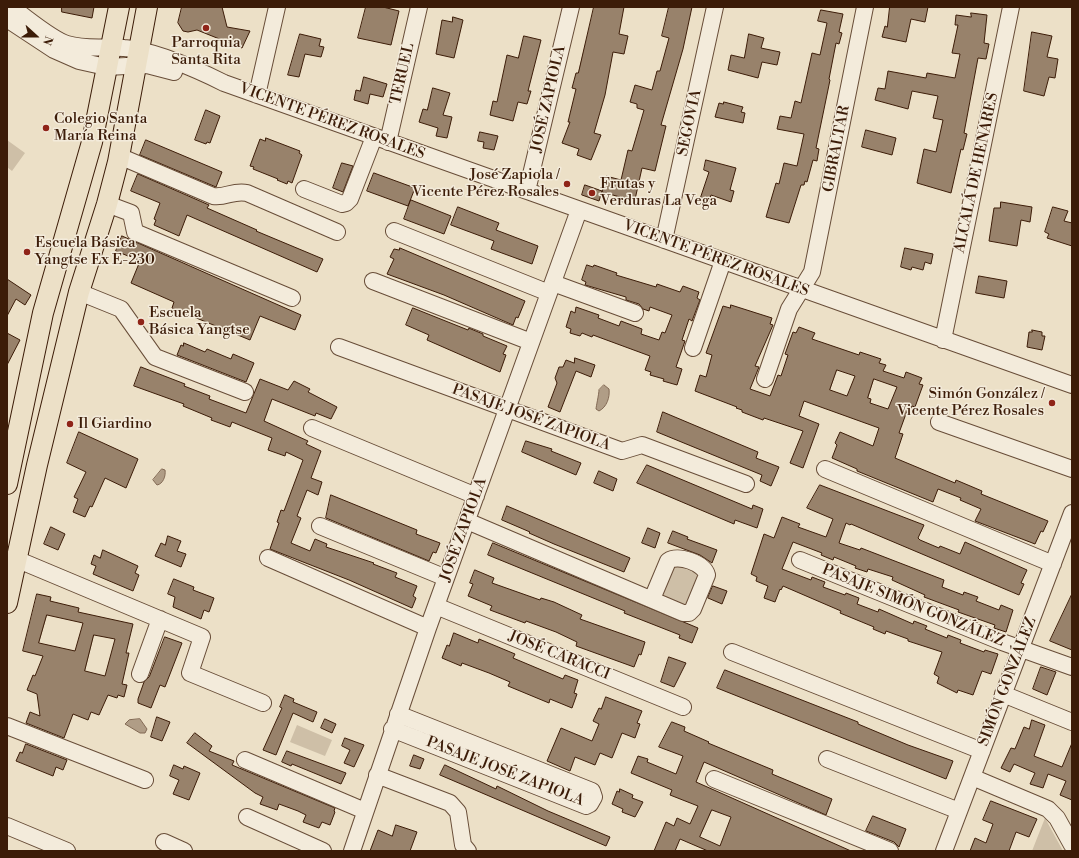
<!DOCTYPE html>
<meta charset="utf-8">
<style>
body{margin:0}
#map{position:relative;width:1079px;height:858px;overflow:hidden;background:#ece0c7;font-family:"Libre Bodoni",serif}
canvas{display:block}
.frame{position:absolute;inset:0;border:8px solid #3c1c08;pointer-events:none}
.north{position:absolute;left:16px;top:16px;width:40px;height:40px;-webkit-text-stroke:3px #f3ebdb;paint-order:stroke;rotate:111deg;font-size:11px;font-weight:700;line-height:16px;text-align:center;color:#3c1c08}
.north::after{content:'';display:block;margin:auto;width:14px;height:18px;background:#3c1c08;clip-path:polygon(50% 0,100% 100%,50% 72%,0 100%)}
</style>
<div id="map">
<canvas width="1079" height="858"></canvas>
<div class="frame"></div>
<div class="north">N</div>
</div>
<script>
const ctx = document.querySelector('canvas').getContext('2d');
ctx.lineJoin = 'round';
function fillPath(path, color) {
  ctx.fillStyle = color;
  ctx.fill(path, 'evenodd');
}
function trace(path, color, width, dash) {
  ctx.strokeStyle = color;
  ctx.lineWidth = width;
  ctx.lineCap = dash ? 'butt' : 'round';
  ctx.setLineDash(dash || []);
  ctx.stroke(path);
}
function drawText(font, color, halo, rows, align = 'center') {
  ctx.font = font + ' "Libre Bodoni",serif';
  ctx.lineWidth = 3;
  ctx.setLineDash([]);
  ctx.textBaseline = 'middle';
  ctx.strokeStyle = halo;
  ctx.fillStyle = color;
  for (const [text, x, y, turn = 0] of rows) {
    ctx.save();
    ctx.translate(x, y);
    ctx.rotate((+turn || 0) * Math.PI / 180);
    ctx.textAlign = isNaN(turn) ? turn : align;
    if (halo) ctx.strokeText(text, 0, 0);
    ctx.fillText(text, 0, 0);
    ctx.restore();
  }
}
const green = new Path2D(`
 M7 140 25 153 12 171 7 167Z
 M673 564 698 574 685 607 660 597Z
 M297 725 332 740 325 756 290 742Z
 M1045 818 1063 851H1032Z`);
const water = new Path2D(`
 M604 385 609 389C610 397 607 407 599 411L596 409C596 407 599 394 599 390Z
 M162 469 165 470C166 476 163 484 157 485L153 480Z
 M140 719 147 729 145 733H140L125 724 129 720Z`);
const building = new Path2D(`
 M62 7H94L92 18 62 12Z
 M182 7H222L227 27 250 31 242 48 197 30 188 32 183 31 178 23Z
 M366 7H383L399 11 391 45 358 38Z
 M594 7H624L619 34 628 36 624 54 613 52 605 95 594 133 601 135 591 160 577 155 579 149 562 143 570 122H568L576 89 572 88 576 73H578Z
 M669 7H692L683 49 661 125 666 126 655 171 642 168 634 204 619 201 620 197 602 192 606 176 621 180 628 150 632 151 644 110 637 108V104L630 102 635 85 652 90 657 71H660L669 38 662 36Z
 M890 7H928L925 22 911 19 906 42 882 37 885 26 887 27Z
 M821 10 843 14 839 32 842 33 839 44 836 43 829 79 830 80 816 148 819 149 817 161 813 160 807 182 805 181 804 185H801L789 223 766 217 776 183 779 184 784 163 797 166 804 134 777 129 780 116 791 118 795 101 801 103 812 53 820 55 827 23 818 21Z
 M971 13 987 15 984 43 989 44 986 59 978 58 964 133 967 134 963 150 961 149 951 193 917 183 924 149 936 152 943 120 933 118 938 96 912 91 908 109 875 100 878 88 885 89 888 71 926 78 927 73 955 78 960 54 952 53 958 25H955L956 15 971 17Z
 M453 17 463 20 454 58 436 54 442 20 452 22Z
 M1032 32 1052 36 1047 57 1058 59 1055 78 1049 77 1044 96 1024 91Z
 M300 34 321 39 319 46 324 47 321 57 305 54 299 77 288 75Z
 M749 34 764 38 761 48 780 52 777 65 762 62 758 78 728 70 731 55 744 58Z
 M524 36 541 40 528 91H531L527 104 518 102 513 121 490 115 493 101 497 102 507 55 518 58Z
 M364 77 387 84 383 97 370 94 368 104 354 100 356 90 360 91Z
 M433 88 450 93 443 115 452 117 447 138 436 136 438 128 419 122 423 109 427 110Z
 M724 102 743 107 741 112 745 113 743 123 715 117 719 103 723 104Z
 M206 110 220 116 210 143 207 142 206 144 195 140Z
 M866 130 896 138 892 155 862 147Z
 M480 132 498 136 494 150 483 148 484 142 478 141Z
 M266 138 300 151 299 153 302 155 292 183 288 181 287 184 277 180 278 179 253 169 254 167 250 166 260 139 265 141Z
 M146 140 222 172 216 187 140 155Z
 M706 160 736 168 730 190 734 191 731 202 711 195 709 202 700 199 709 172 704 170Z
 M342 163 353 166 343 192 333 188Z
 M374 173 415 188 408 206 367 191Z
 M138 174 209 205 207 208 257 230 256 231 323 259 317 272 187 215 179 236 154 225 156 220 154 219 160 203 131 191Z
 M585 185 602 191 599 201 582 195Z
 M411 200 451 216 444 234 404 219Z
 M1001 202 1032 207 1030 222 1021 220 1017 246 989 241 994 208H1000Z
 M458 207 499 223 496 230 538 246 532 264 491 249 494 241 451 225Z
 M1053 207 1068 211 1064 221 1072 223V246L1047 238 1049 234 1045 232Z
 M122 236 301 315 295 330 260 316 250 340 172 308 174 302 131 283 140 261 116 251Z
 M400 248 525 301 518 318 516 317 513 325 444 295 387 274 394 259 390 257 394 249 399 250Z
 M905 248 933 254 931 264 925 262 923 270 912 267 911 270 901 267Z
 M587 265 593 267 594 265 617 273 616 275 656 287 657 284 680 292 683 286 699 292 697 298 700 300 692 321 689 319 682 340 685 341 676 367 682 369 677 385 663 381 664 379 650 375 651 372 645 370 650 356 593 335 592 337 582 333 580 336 570 333 571 329 566 327 571 311 575 313 576 307 599 315 598 318 619 326 621 321 642 329 641 334 659 340 662 332 665 333 672 315 650 307 649 311 643 309 639 304 626 300V297L585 285 586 282 582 280Z
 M979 276 1007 281 1004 298 976 293Z
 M7 279 31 295 25 305 16 299 7 316Z
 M731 305 772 318 770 324 773 325 755 366 759 367 750 389 770 396 778 375 781 376 788 355 785 354 793 332 796 333 799 327 815 333 812 339 859 355 860 352 881 359 879 363 886 365 883 371 904 378 906 372 922 378 919 384 923 385 915 407 912 406 909 412 907 411 899 433 903 434 895 458 955 483 956 480 982 491 981 494 1048 521 1043 532 1041 531 1035 544 975 521 981 509 960 500 961 498 938 489 933 502 857 471V469L832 458 837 445 835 443 840 432 873 446 879 428 804 401 799 416 819 424 803 468 790 463 803 431 764 418 763 420 742 412V410L736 408 737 407 695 391 700 375 706 377 712 355 706 353 723 306 730 308ZM837 370 855 376 847 396 830 390ZM874 379 897 387 888 409 870 403 871 399 868 398Z
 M413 308 468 330 469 328 471 329 483 334V336L507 346 503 354 506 355 500 372 427 340 429 335 406 325Z
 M1032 330 1042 332V336H1045L1042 350 1027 347 1029 332H1032Z
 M7 333 20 340 7 365Z
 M184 343 205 352 207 349 231 359 233 354 254 363 246 382 177 355 181 345 183 346Z
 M575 358 595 365 591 377 576 371 560 412 548 407 557 383 555 378 559 367H563L566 360 574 363Z
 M141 367 185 384 184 386 210 396 209 399 246 413 260 379 288 390 294 381 310 389 308 392 337 407 331 419 316 413 315 416 272 399 264 421 308 441 306 444 321 451 311 478 322 482 318 495 307 490 297 516 301 518 291 543 310 551 315 539 327 544 326 547 374 563 373 564 397 573 395 577 417 586 413 596 416 598 412 608 349 580 270 549 279 523 277 522 281 510 284 511 303 460 286 452 285 456 268 450 272 438 232 422 230 427 222 424 211 420 212 418 183 406 184 404 134 386Z
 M663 412 758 452 756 458 779 467 771 486 760 481 762 475 657 432Z
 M79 432 138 459 126 488 105 478 92 507 90 506 85 517 73 512 78 499 74 497 86 472 67 463Z
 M526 441 552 449 551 451 581 463 576 475 522 452Z
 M647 465 752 509 753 505 763 509 757 528 735 520 734 524 637 483Z
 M599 471 617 479 613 491 594 483Z
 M820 485 924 525 918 538 920 540 939 548 940 546 960 554 965 542 1027 570 1021 583 1024 584 1019 595 851 524 850 525 846 523 839 543 860 550 861 548 944 580 942 587 963 595 964 592 978 597 976 601 999 610 1001 605 1013 610 1006 632 994 628 995 625 958 612 959 610 924 597 925 595 892 580 893 577 868 569 867 572 855 568 856 566 834 557 833 560 821 555 822 553 793 542 782 569 811 580 812 577 825 582 823 587 845 595 846 593 859 598 857 604 878 612 879 609 913 624 914 621 927 626 925 629 947 638 948 635 961 640 960 643 984 652 985 650 998 654 991 674 982 671 973 695 958 690 957 693 937 683 939 677 934 674 942 652 908 641V639L886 631 885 634 873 629 874 627 840 613 841 611 783 586 781 590 780 589 775 602 764 598 768 586 756 581 757 577 751 574 764 534 774 538 782 517 800 524 798 527 826 537 833 519 807 508Z
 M331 495 417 530 416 534 440 543 436 553 433 552 429 561 326 518Z
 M507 506 630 558 624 572 554 544 529 533 530 532 502 520Z
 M51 527 65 534 58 550 44 544Z
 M648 528 660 533 655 548 642 543Z
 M673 531 688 537 687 539 717 550 712 563 700 555 668 543Z
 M168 536 181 541 177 551 186 554 181 567 155 556 161 543 165 545Z
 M493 543 698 628 692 643 679 638 680 635 624 613 625 611 488 555Z
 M103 550 138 566 135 573 139 575 133 591 93 574 96 566 91 564 94 555 100 558Z
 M475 570 494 578 492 583 540 600 541 598 554 602 582 615 580 619 645 642 641 655 639 654 634 667 576 646 577 642 556 632 526 621 525 623 490 610 492 606 468 596 473 584 470 583Z
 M174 579 194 587 193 590 214 598 209 612 204 610 201 619 173 607 175 597 168 594Z
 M713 586 727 591 722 604 708 598Z
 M37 594 51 597 50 601 79 608 78 612 133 624 126 653H129L122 684 127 685 124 697 118 695 117 698 108 695 99 715 91 712 88 720 73 714 64 738 26 723 30 712 40 716 37 694 27 690 33 675 35 676 43 656 23 651ZM47 615 83 623 75 651 39 643ZM94 635 115 639 105 676 85 671Z
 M1072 594V650L1050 641Z
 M454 633 478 643 479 639 515 654 513 658 563 679 565 675 578 680 574 693 577 694 572 708 550 699 549 703 508 686 510 682 489 673 462 663 461 666 442 658 447 645 449 646Z
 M165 637 182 643 165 687 160 685 151 708 138 703V699L144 682 149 677Z
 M669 657 686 663 674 687 661 682Z
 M1041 667 1056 672 1047 695 1033 689Z
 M725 670 858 722V724L908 745 953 761 946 779 717 688Z
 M285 695 294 699 293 702 317 712 313 722 293 713 276 755 263 750 282 708 280 707Z
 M606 697 642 711 637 723 640 724 635 738 622 733 612 758 600 753 595 765 575 757 570 771 547 761 561 728 592 741 599 724 593 721 599 708 601 709Z
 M157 717 170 722 162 741 151 737Z
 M325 719 336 724 332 733 321 728Z
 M1032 720 1045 725 1034 756 1062 767 1072 743V800L1060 795 1066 781 1048 774 1043 788 1030 784 1035 773 1014 764 1010 772 1001 768 1011 748 1015 749 1024 727 1029 729Z
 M672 722 685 727 684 731 709 742 708 743 773 770 772 774 832 799 826 815 704 762 696 782 851 851H708L680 839 675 851H654L666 822 674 826 677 818 690 824 698 806 670 795 672 790 631 773 638 756 648 759 647 762 676 774 683 756 659 747ZM712 810 731 817 720 846 700 837Z
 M195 733 212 746 209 751 234 761 232 765 335 808 334 811 335 812 330 825 322 822 319 828 303 822 306 815 298 811 279 804 277 810 260 804 263 797 255 793 187 743Z
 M345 738 364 745 354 767 344 763 350 750 342 746Z
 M26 744 67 760 63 770 56 767 53 776 16 761 20 752 22 753Z
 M287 751 346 773 341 784 292 764 291 766 282 762Z
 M414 755 424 759 420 769 410 766Z
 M174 765 183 769 184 766 200 773 189 800 173 794 179 780 170 776Z
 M445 765 496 789 497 786 548 811 610 837 606 846 440 775Z
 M620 789 633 795 632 798 643 802 635 817 622 812 623 809 612 804 617 791 619 792Z
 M991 801 1037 819 1029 837 1016 832 1009 851H970L975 838 986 843 993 824 983 820Z
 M873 816 906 829 899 847 894 842 866 831Z
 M396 825 417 832 410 851H370L378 830 392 836Z`);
const minor = new Path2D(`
 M11 7C26 17 51 39 67 44 86 50 104 46 124 48 153 50 198 70 224 83L1072 385
 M7 19 54 50 79 61 106 67 147 65 174 72
 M257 95 277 7
 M388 142 419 7
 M119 156 213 196C226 198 233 190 247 193L337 232
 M304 189 342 204 346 203 350 199 374 137
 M527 191 571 7
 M107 204 131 213 135 232 292 298
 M394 231 549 293
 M664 240 715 7
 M373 281 531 342
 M553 283 635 313
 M79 292 121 309 155 357 245 392
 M943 340 1011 7
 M339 347 622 451 642 445 746 484
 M693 348 723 261
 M765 379 789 309 812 272 865 7
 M939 422 1072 469
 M312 428 476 496
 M825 469 1053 564
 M467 521 683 613H689L693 609 707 575C704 563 678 554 668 561L652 599
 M320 526 446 578
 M268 558 428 628
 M16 559 202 637 190 673 263 703
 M800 560 1002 642 1072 667
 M436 606 683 707
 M732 652 982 751
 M140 674 160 619
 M1003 694 1072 722
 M7 726 145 780
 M392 729 586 806 590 804 594 797 592 791 398 714
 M827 759 959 811
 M245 760 365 811
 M377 775 450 803 458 812 463 845 468 851
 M972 777 1048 809 1057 818 1072 845
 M714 779 890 851
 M247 817 323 851
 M7 826 67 851
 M164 842 184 851
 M352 851 428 628 579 210
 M944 851 1072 513`);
const major = new Path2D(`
 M7 484 43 313 92 142 119 7
 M7 603 37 465 79 292 107 204 118 162 147 7`);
const markers = [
 [206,28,4,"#8f2418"],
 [46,128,4,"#8f2418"],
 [567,184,4,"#8f2418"],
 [592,193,4,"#8f2418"],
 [27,252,4,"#8f2418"],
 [141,322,4,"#8f2418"],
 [1052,403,4,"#8f2418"],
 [70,424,4,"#8f2418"]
];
const poiNames = [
 ["Parroquia",206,43,"center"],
 ["Santa Rita",206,60,"center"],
 ["Colegio Santa",54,119],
 ["María Reina",54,136],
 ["José Zapiola /",559,175,"right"],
 ["Vicente Pérez Rosales",559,192,"right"],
 ["Frutas y",600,184],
 ["Verduras La Vega",600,201],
 ["Escuela Básica",35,243],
 ["Yangtse Ex E-230",35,260],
 ["Escuela",149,313],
 ["Básica Yangtse",149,330],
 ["Simón González /",1044,394,"right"],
 ["Vicente Pérez Rosales",1044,411,"right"],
 ["Il Giardino",78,424]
];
const streetNames = [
 ["TERUEL",403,74,-77],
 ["JOSÉ ZAPIOLA",549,99,-77],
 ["VICENTE PÉREZ ROSALES",332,122,20],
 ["SEGOVIA",690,123,-78],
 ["GIBRALTAR",837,149,-79],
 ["ALCALÁ DE HENARES",977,173,-78],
 ["VICENTE PÉREZ ROSALES",716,259,20],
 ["PASAJE JOSÉ ZAPIOLA",531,418,20],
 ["JOSÉ ZAPIOLA",464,530,-70],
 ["PASAJE SIMÓN GONZÁLEZ",913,606,22],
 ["JOSÉ CARACCI",559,656,22],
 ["SIMÓN GONZÁLEZ",1008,682,-69],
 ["PASAJE JOSÉ ZAPIOLA",505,772,21]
];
fillPath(green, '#cebfa7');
fillPath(water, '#b09d86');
trace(water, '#826954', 1);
fillPath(building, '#98826b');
trace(building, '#3c1c08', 1);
trace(minor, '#684d38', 18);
trace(major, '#3c1c08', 22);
trace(minor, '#f3ebdb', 16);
trace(major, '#ece0c7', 20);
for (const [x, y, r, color] of markers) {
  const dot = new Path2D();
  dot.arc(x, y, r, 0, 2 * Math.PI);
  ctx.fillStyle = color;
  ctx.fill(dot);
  trace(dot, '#f3ebdb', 1.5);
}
drawText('15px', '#3c1c08', '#f3ebdb', poiNames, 'left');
drawText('15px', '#3c1c08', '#f3ebdb', streetNames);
</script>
